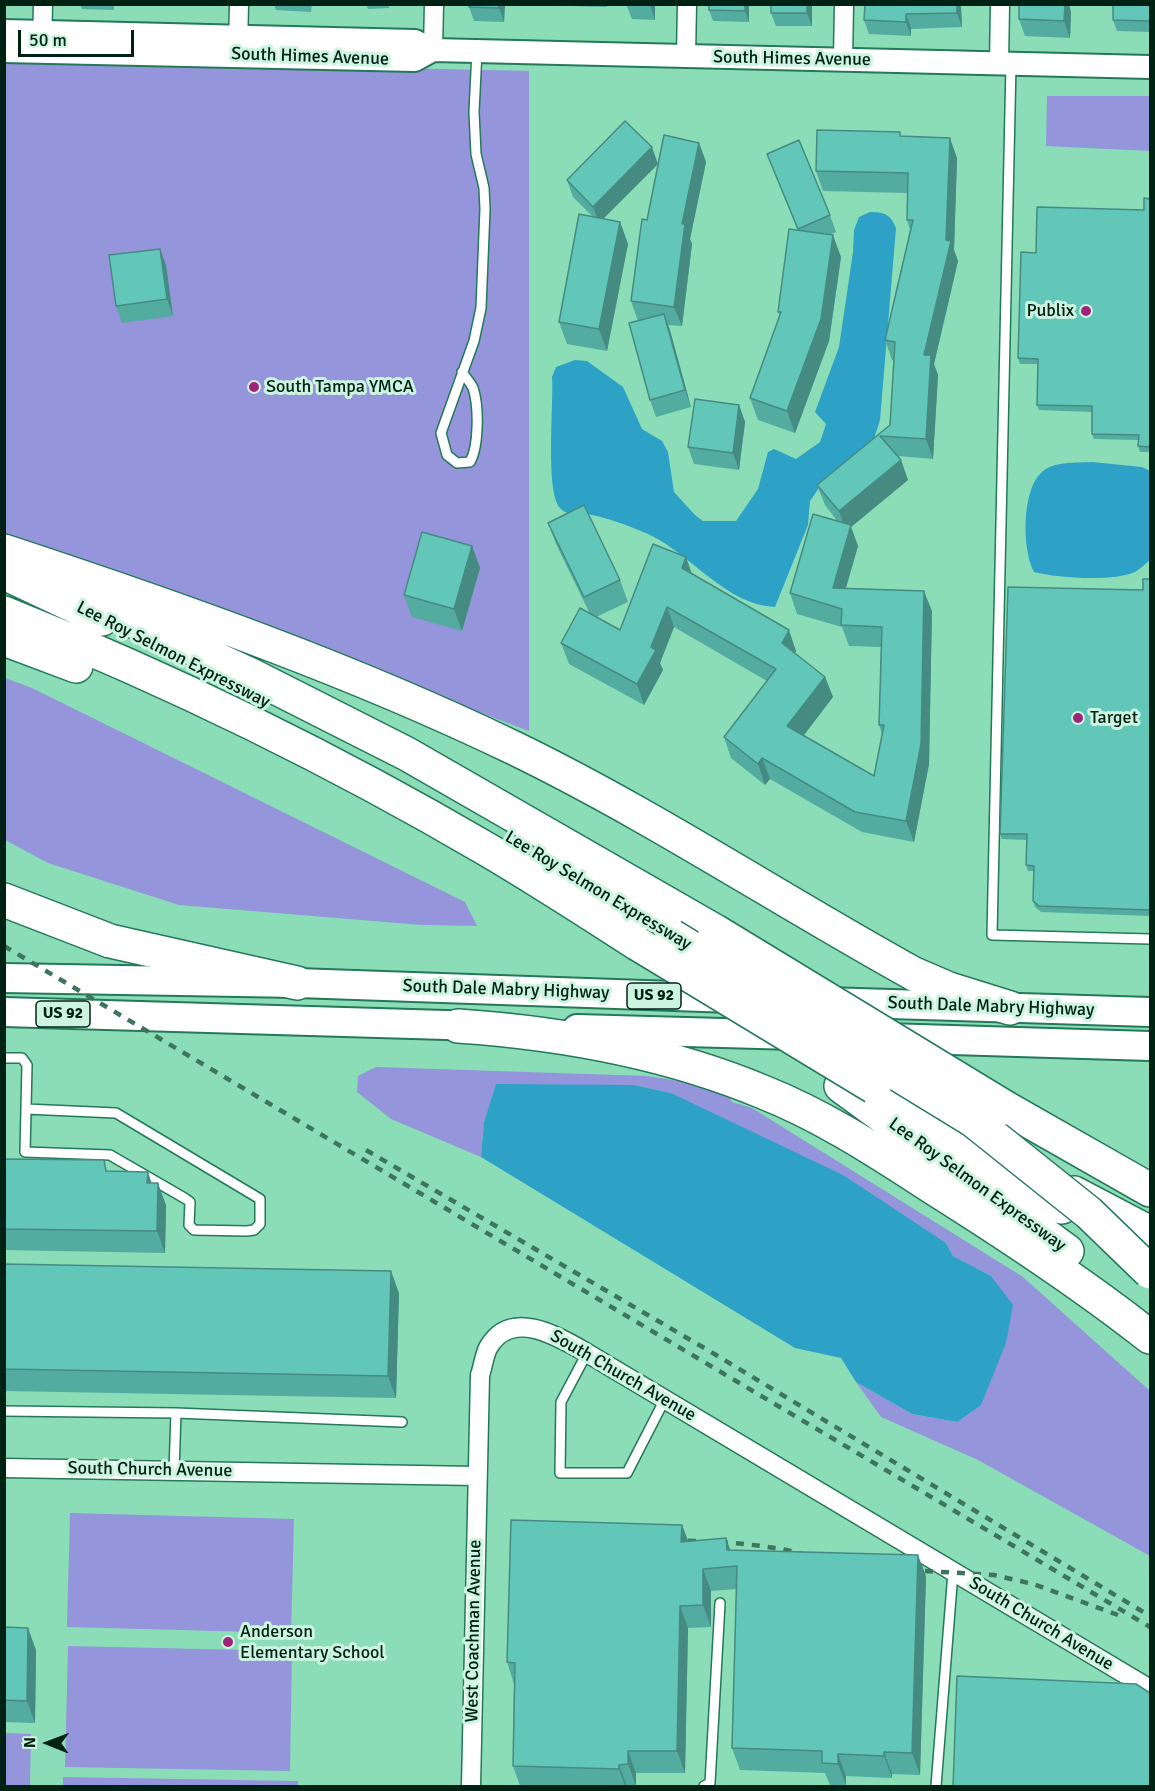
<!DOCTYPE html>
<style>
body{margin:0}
#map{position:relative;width:1155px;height:1791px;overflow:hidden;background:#8bddb7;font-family:Signika,sans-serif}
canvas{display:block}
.frame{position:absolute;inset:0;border:6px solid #002215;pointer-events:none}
.north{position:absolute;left:18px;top:1713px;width:60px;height:60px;-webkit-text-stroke:4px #cdf4e0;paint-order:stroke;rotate:271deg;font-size:16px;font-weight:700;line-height:24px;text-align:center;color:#002215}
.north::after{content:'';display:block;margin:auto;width:21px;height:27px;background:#002215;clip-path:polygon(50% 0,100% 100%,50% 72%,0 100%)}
.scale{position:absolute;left:18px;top:30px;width:116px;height:27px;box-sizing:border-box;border:3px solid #002215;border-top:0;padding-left:8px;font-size:18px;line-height:21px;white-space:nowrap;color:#002215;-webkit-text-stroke:4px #cdf4e0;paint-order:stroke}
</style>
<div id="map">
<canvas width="1155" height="1791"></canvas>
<div class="frame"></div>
<div class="north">N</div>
<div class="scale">50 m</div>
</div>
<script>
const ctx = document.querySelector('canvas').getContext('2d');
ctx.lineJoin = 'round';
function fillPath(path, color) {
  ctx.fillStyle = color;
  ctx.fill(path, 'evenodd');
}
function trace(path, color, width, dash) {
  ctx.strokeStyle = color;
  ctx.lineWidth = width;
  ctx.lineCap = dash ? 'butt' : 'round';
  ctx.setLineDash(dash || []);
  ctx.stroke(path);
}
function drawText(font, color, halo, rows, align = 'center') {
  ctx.font = font + ' Signika,sans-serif';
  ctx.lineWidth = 6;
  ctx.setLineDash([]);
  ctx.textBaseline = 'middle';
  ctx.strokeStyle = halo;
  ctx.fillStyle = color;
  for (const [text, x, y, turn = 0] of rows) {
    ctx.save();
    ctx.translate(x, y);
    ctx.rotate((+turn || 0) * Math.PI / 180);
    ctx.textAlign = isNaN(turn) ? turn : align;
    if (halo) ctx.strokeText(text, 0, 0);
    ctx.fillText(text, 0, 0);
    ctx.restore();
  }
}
const green = new Path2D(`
 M5 59 529 71V731L5 533Z
 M1047 96H1150V151L1046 146Z
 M5 678 32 688 465 902 477 926 422 925 179 905 48 863 5 840Z
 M376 1067 647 1076 723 1088 732 1102 752 1108 1023 1277 1150 1391V1556L978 1460 881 1417 856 1382 912 1414 957 1422 991 1276 953 1256 946 1243 671 1093 634 1085H496L484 1122 481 1157 391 1119 357 1092 358 1076Z
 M70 1513 294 1519 291 1633 67 1627Z
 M68 1646 292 1651 290 1771 65 1767Z
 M5 1733 31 1734 30 1786H5Z
 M63 1777 298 1781V1786H63Z`);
const water = new Path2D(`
 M870 212C885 212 891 215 896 228L880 420 873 442 819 488 810 501 808 525 775 607C726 605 692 555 650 535 635 528 601 515 585 514 576 513 567 516 560 508 545 491 554 403 552 377L556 367 575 360 587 361 623 387 642 429 662 441 668 452 674 492 695 515 703 521H736L758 489 768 452 774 449 796 459 820 442 826 424 815 412 839 347 853 252 854 230 859 217Z
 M1092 462 1142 467 1150 471V560C1145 564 1140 569 1135 572 1113 582 1057 578 1034 572 1022 551 1021 488 1043 471 1056 461 1076 463 1092 462Z
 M496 1084 634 1085 671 1093 843 1175 946 1243 953 1256 991 1276 1013 1305 1006 1343 981 1405 957 1422 912 1414 856 1382 841 1358 795 1348 481 1157 484 1122Z`);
const service = new Path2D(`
 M1011 64 992 935 1150 939
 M462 372C465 377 471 383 473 388 479 406 479 446 470 462L457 463 447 455 441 433 474 341 481 308 485 209 484 188 476 154 474 112 477 51
 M4 1058H22L27 1065 25 1152 110 1155 186 1199 190 1202 189 1225 194 1230 247 1231 254 1230 260 1224V1199L116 1113 26 1109
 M587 1353 561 1402 560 1473H627L665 1399
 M4 1411 176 1413
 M174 1471 176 1413 402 1422
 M704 1786 710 1783 720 1603
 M936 1786 953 1572`);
const minor = new Path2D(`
 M42 45 43 4
 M238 48 239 4
 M433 50 434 4
 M686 56 687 4
 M843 60 844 4
 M999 64 1000 4
 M4 1468 477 1476
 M471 1786 480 1375C483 1367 484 1356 488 1348 511 1307 559 1337 587 1353L1150 1689`);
const tertiary = new Path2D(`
 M4 31 415 41 433 50 1150 67
 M4 51 415 60 433 50`);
const primary = new Path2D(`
 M4 978 297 983 732 998
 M826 1002 1150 1012
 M4 1012 480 1026
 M577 1029 795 1035
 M886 1038 1150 1046`);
const motorway = new Path2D(`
 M4 551C177 608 350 669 514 748 652 815 780 900 914 974L949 989 1010 1008
 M4 573 102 619
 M85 599 251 675 407 754 715 931
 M4 613C171 680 333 759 488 850 539 880 588 912 638 944
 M4 639 76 666
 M549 860 672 936
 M4 900 110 941 297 983
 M458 1026C562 1033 667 1052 763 1092 826 1117 881 1154 937 1190 1010 1236 1083 1284 1150 1337
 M841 1086 1067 1251
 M895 1100 1062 1207
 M1006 1108 1150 1190
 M1074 1193 1150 1233`);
const rail = new Path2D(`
 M4 946 1150 1627
 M366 1150 711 1352 1150 1616
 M672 1540C719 1542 765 1543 811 1556
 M909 1570 994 1575 1033 1584 1118 1615`);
const motorwayBridge = new Path2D(`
 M715 931 1006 1108
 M672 936 974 1121 1089 1213 1150 1272
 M638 944 874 1087`);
const wall = new Path2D(`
 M80 4H114V10L82 9Z
 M161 4H204V5H161Z
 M274 4H312L311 12 276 10Z
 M366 4H389V8L368 9Z
 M469 4H505L504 22 474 21 469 7Z
 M566 4H607V7L567 6Z
 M626 4H655V20L632 19Z
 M749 4V22L713 21 709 10Z
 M771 4H812V26H776L771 13Z
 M1150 4V32L1117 31 1113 20Z
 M961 7 962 27 911 29V36L869 34 864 20Z
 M1071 12 1070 38 1025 36 1019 19Z
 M902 136 957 158 954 250 958 261 934 364 938 375 933 459 898 456 901 460 908 480 851 527 858 546 846 588 932 611 929 764 914 842 862 832 770 779 765 785 731 758 724 737 767 681 674 627 660 663 663 670 644 705 569 664 561 643 590 614 556 544 548 523 620 580 628 602 596 617 620 630 693 574 796 651 795 653 825 677 833 697 803 735 874 776 882 734 879 725 881 647 849 646 842 627 797 614 790 593 838 522 825 505 817 485 890 425 894 361 892 360 885 340 910 230 907 220V193L823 191 816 171Z
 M699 143 706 162 690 239 692 244 682 326 668 325 691 407 656 417 650 400 638 321 631 301 647 220Z
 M767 154 830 215 836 232 829 235 841 257 829 341 795 433 758 420 750 398 780 316 778 312 798 231Z
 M658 164 603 219 620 222 628 244 607 351 567 344 559 322 593 217 573 197 567 180Z
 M1150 199V452H1140L1138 446V440L1094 439 1092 434V412L1039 410 1037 405 1038 364H1020L1018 358 1036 253 1144 210Z
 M166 265 173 316 122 323 116 306Z
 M739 405 745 422 739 470 694 464 688 447Z
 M472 546 480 568 462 631 412 617 404 595Z
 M1150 579V916L1041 912 1035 907 1033 901 1034 871H1028L1026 865 1027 840 1002 839 1000 834Z
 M4 1159 108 1171 152 1183 166 1205 165 1253 4 1250Z
 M4 1264 399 1293 396 1398 4 1391Z
 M682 1525 688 1541 731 1550 926 1576 920 1775 892 1774V1778L846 1776V1785H830L825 1773 740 1770 732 1748 736 1589 711 1591V1627L688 1628 685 1773H636V1786H520L513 1766 514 1684 507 1662Z
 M4 1627 36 1650 35 1723 4 1722Z`);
const shadedWall = new Path2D(`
 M499 4H505L504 22 499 8Z
 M655 4V20L650 5Z
 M745 4H749V22L745 11Z
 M807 4H812V26L807 13Z
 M957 4H960L961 7 962 27 957 13Z
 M1065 4H1069L1071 12 1070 38 1064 21Z
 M906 14 911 29V36L906 22Z
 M950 138 957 158 954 250 958 261 934 364 938 375 933 459 926 439 924 355 946 240Z
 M699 143 706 162 690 239 692 244 682 326 674 307 682 224Z
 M652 147 658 164 599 223 593 207Z
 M620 222 628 244 607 351 599 329Z
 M833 235 841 257 829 341 795 433 787 411Z
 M160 249 166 265 173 316 167 299Z
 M664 314 670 330 691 407 685 390Z
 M739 405 745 422 739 470 733 453Z
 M901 460 908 480 851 527 858 546 840 608 833 588 846 532 839 511Z
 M472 546 480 568 462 631 454 609Z
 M686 557 693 577 682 568Z
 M924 591 932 611 929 764 914 842 906 821Z
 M667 607 674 627 660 663 663 670 644 705 637 684Z
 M789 630 796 651 789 663 782 643Z
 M825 677 833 697 795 747 787 726Z
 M762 758 770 779 765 785 758 764Z
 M148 1172 155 1193 147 1183Z
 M158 1183 166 1205 165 1253 157 1231Z
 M391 1271 399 1293 396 1398 388 1376Z
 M682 1525 690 1546 681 1542Z
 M726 1538 734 1560 727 1550Z
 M918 1555 926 1576 920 1775 912 1753Z
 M703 1569 711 1591V1627L703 1605Z
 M680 1606 688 1628 685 1773 677 1751Z
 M28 1628 36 1650 35 1723 27 1701Z
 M628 1751 636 1773V1786L628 1764Z
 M884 1752 892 1774V1778L884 1756Z
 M838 1754 846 1776V1785L838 1764Z
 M619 1765 627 1786H625L619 1769Z`);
const building = new Path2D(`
 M469 4H499V8L469 7Z
 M709 4H745V11L709 10Z
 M771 4H807V13H771Z
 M865 4H957V13L906 14V22L864 20Z
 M1019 4H1065L1064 21 1019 19Z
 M1113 4H1150V21L1113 20Z
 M625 121 652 147 593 207 567 180Z
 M817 130 900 132V136L950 138 946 240 951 241 924 355H931L926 439 880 436 901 460 839 511 817 485 890 425 895 342 885 340 913 220H907L908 173 816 171Z
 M664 135 699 143 682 224H685L674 307 631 301 642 219 647 220Z
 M799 140 830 215 798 229 767 154Z
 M1144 198 1150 199V447L1138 446 1139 435 1092 434V406L1037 405 1038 359 1018 358 1021 252 1036 253 1037 207 1144 210Z
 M579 214 620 222 599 329 559 322Z
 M789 229 833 235 821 319 787 411 750 398 781 312H778Z
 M160 249 167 299 116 306 109 255Z
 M664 314 685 390 650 400 629 323Z
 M695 399 739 405 733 453 688 447Z
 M584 505 620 580 584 597 548 523Z
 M813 514 851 525 833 588 924 591 921 744 906 821 855 812 762 758 758 764 724 737 776 669 667 607 651 647 656 650 637 684 561 643 580 608 620 630 653 544 686 557 682 568 789 630 782 643 825 677 787 726 874 776 884 725H879L882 627 841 625 842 609 790 593Z
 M422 532 472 546 454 609 404 595Z
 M1143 579H1150V910L1039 906 1033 901 1034 866 1026 865 1027 834H1000L1008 587 1143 590Z
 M4 1159 104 1160 106 1171 148 1172 147 1183H158L157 1231 4 1229Z
 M4 1264 391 1271 388 1376 4 1369Z
 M511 1520 682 1525 681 1542 726 1538 727 1550 918 1555 912 1753 884 1752V1756L838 1754V1764L822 1763V1751L732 1748 737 1566 703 1569V1605L680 1606 677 1751H628V1764L619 1765V1769L513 1766 515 1663 507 1662Z
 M4 1627 28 1628 27 1701 4 1700Z
 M957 1676 1136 1684 1150 1693V1786H953Z`);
const markers = [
 [1086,311,6,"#9f2479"],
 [254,387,6,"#9f2479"],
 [1078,718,6,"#9f2479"],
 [228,1642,6,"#9f2479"]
];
const shields = [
 [654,996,54],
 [63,1014,54]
];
const shieldNames = [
 ["US 92",654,996],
 ["US 92",63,1014]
];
const streetNames = [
 ["South Himes Avenue",310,57,2],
 ["South Himes Avenue",792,59,1],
 ["Lee Roy Selmon Expressway",173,655,27],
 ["Lee Roy Selmon Expressway",598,891,31],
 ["South Dale Mabry Highway",506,990,2],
 ["South Dale Mabry Highway",991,1007,2],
 ["Lee Roy Selmon Expressway",977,1185,36],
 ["South Church Avenue",623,1376,30],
 ["South Church Avenue",150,1470,1],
 ["South Church Avenue",1041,1624,31],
 ["West Coachman Avenue",474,1631,-89]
];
const poiNames = [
 ["Publix",1074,311,"right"],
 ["South Tampa YMCA",266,387],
 ["Target",1090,718],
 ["Anderson",240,1632],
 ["Elementary School",240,1653]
];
fillPath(green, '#9595db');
fillPath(water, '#2ea2c6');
trace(service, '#237958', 12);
trace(minor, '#237958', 21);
trace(tertiary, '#237958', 26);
trace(primary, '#237958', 32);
trace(motorway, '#237958', 36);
trace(service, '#fff', 9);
trace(minor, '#fff', 18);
trace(tertiary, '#fff', 22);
trace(primary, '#fff', 28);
trace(motorway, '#fff', 33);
trace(rail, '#3e755d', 4.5, [8, 8]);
trace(motorwayBridge, '#237958', 36, []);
trace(motorwayBridge, '#fff', 33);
fillPath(wall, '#54ab9f');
fillPath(shadedWall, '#458b82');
fillPath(building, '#62c7b9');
trace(building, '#458b82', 1.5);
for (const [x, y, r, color] of markers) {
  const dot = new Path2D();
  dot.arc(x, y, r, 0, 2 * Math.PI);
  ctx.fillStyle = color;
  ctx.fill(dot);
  trace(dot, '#cdf4e0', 2);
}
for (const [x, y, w] of shields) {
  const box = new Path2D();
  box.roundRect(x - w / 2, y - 13, w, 26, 4.5);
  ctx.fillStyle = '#cdf4e0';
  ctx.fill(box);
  trace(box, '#002215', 1.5);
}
drawText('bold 16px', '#002215', null, shieldNames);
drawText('18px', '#002215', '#cdf4e0', streetNames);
drawText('18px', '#002215', '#cdf4e0', poiNames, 'left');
</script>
